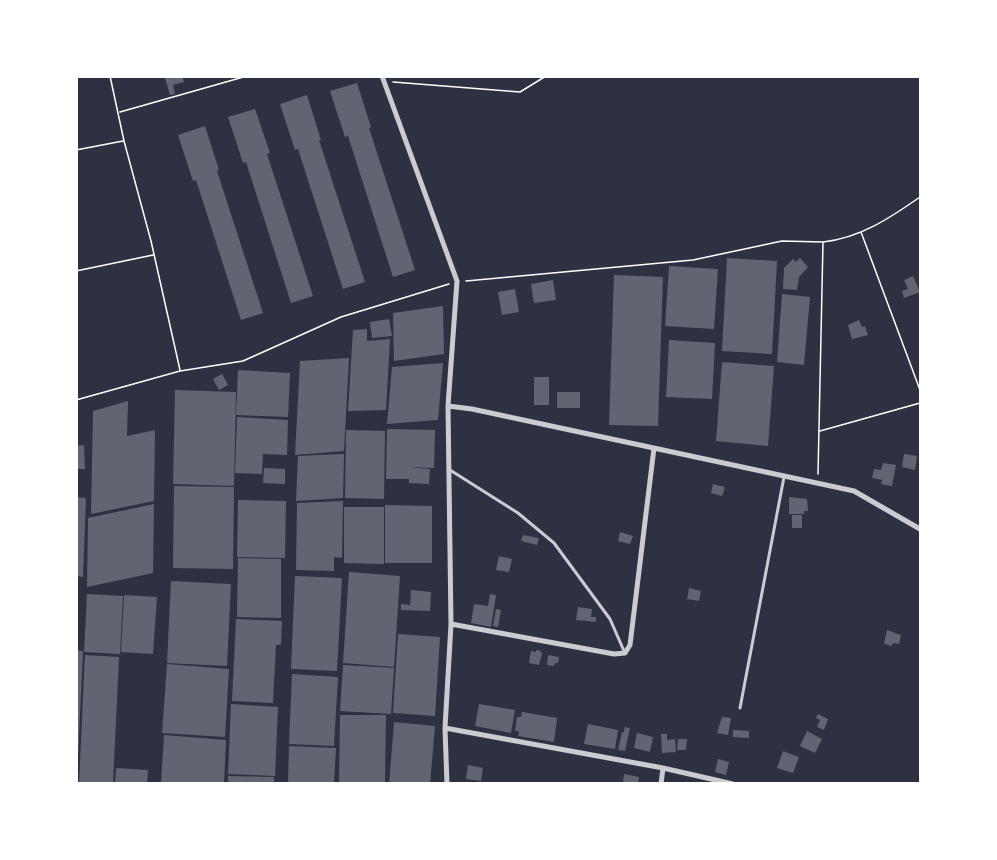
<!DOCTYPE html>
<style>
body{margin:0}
#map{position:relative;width:997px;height:860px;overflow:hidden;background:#2d3142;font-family:"Roboto Condensed",sans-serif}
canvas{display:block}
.frame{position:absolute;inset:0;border:78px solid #fff;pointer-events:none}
</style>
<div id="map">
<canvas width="997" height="860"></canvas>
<div class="frame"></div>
</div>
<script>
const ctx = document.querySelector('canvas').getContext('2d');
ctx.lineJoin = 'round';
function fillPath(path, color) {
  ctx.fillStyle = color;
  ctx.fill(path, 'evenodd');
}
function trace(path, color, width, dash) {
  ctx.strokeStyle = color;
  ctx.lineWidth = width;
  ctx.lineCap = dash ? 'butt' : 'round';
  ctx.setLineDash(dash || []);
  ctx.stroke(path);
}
const building = new Path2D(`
 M171 76H182L184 82 173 85 175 94 170 95 165 78Z
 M357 83 371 127 369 128 415 270 393 277 348 136 345 137 330 91Z
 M307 95 321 140H319L365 282 343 289 298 149 295 150 280 104Z
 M255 109 270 153 267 154 313 296 291 303 246 162 243 163 228 117Z
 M205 126 219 170 217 171 263 313 241 320 196 180 193 181 178 135Z
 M727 258 777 261 772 354 722 351Z
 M800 258 808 267 799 277 797 290 783 289 784 268 793 259 796 262Z
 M669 266 718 269 714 329 665 326Z
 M614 275 663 277 658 426 609 425Z
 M913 276 920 292 904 298 902 291 908 289 904 280Z
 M553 280 556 300 534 303 531 284Z
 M515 289 519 312 502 315 498 292Z
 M782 294 810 297 804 365 777 362Z
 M443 306 444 354 394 361 393 313Z
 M389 319 392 336 372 338 370 322Z
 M859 320 862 327 865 326 868 335 852 339 848 325Z
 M367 329V341L390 339 386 410 348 411 353 330Z
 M669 340 715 343 712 399 666 397Z
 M349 358 344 451 295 455 300 361Z
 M722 362 774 366 768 446 716 441Z
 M443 363 438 420 387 424 392 367Z
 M238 370 290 373 288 417 236 415Z
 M222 374 228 385 219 390 213 379Z
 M534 377H549V405H534Z
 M175 390 236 392 234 486 173 484Z
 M557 392H580V408H557Z
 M128 401 127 436 155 430 154 501 91 514 93 411Z
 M237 417 288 420 287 455 263 454 262 474 235 473Z
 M387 429 435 430 434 468 408 467 430 469 429 484 409 483V479H386Z
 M346 430 385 431 384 499 345 498Z
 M84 445 85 469H76V446Z
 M344 454 343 498 296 501 298 456Z
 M904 454 917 456 915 470 902 467Z
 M883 463 896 465 892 486 881 484 882 480 872 478 874 469 881 470Z
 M264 468 285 469V484L263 483Z
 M713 484 725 487 722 496 711 493Z
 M174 486 234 487 233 569 173 568Z
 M76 497 86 498 83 577 76 576Z
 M789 497 807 499 808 511H804V514H789Z
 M238 500 286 501 285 558 237 557Z
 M343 501 342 558 334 557V571L296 570 297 503Z
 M154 504 153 573 87 587 88 518Z
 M385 505 432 506V563H385Z
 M344 507H384V564L344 563Z
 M792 515H802V528H792Z
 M620 532 633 536 630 544 618 541Z
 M523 535 539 538 537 545 521 541Z
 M499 556 512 559 509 572 496 570Z
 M238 558 281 559V618L237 617Z
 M349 572 400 576 394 667 343 663Z
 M295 576 342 578 337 671 291 669Z
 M171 581 231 584 227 666 167 663Z
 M689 588 701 591 699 601 687 599Z
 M411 590 431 592 430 611 401 610V604L410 605Z
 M87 594 123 596 120 654 84 652Z
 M490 594 496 595 491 627 471 623 474 604 488 606Z
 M124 595 157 597 153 654 121 652Z
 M578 607 592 609 591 617H596V622L576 620Z
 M496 609 501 610 498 627 493 626Z
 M236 619 282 621 281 645H276L273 703 232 701Z
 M887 630 901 635 899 644 893 643 892 646 884 644Z
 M398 634 440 637 435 716 393 713Z
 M76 650 83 651 78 757H76Z
 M536 650 541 651 542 654 539 665 529 663 531 651 536 652Z
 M85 655 119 657 113 784H79Z
 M548 655 559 657 558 663H555L554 666 547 665Z
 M167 664 229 669 225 737 162 733Z
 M343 665 394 668 391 714 340 711Z
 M292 674 338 677 334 746 289 744Z
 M231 704 278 707 275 776 228 774Z
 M479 704 515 710 511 733 475 726Z
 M522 712 557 718 554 742 518 736 519 731H515L517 717H521Z
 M818 714 828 719 824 730 817 727 820 720 816 718Z
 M340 715H386L385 784H339Z
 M722 717 731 718 728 735 717 733Z
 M394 722 435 726 430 784H389Z
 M588 724 618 730 615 749 584 744Z
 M625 727 630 728 625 751 618 750 622 732H624Z
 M733 730 749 731V738L733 737Z
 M807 731 822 739 815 753 800 746Z
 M637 733 653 737 650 752 634 748Z
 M661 734H667V740L675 739 676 752 662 753Z
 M164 735 226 740 224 784H161Z
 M678 739H687L686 750H677Z
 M289 746 336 748 334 784H288Z
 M783 751 799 757 793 773 777 768Z
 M718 759 729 762 726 775 715 772Z
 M468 765 483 768 481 781 466 779Z
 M116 768 148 770 147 784H115Z
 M624 774 639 777 638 784 623 783Z
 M228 776 274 777V784H228Z`);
const path = new Path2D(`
 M110 76 124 141 151 241 180 370
 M393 82 520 92 546 76
 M120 112 247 76
 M76 150 123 141
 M861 232 920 390
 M76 271 153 255
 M466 281 693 260 782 241 823 242
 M76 400 180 371 243 361 341 317 449 284
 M820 431 920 403
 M818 474 823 242C860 238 890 218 920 197`);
const service = new Path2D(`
 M450 470 518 513 554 543 610 619 624 651
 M740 708 784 477`);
const minor = new Path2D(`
 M382 76 457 281 448 406 451 624 445 728 447 784
 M448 406 472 409 854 491 920 529
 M451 624 614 654 625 653 630 645 654 448
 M445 728 663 768 733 784
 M661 784 663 768`);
fillPath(building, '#626471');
trace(path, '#fff', 1.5);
trace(service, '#caccd0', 3);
trace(minor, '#caccd0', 5);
</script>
